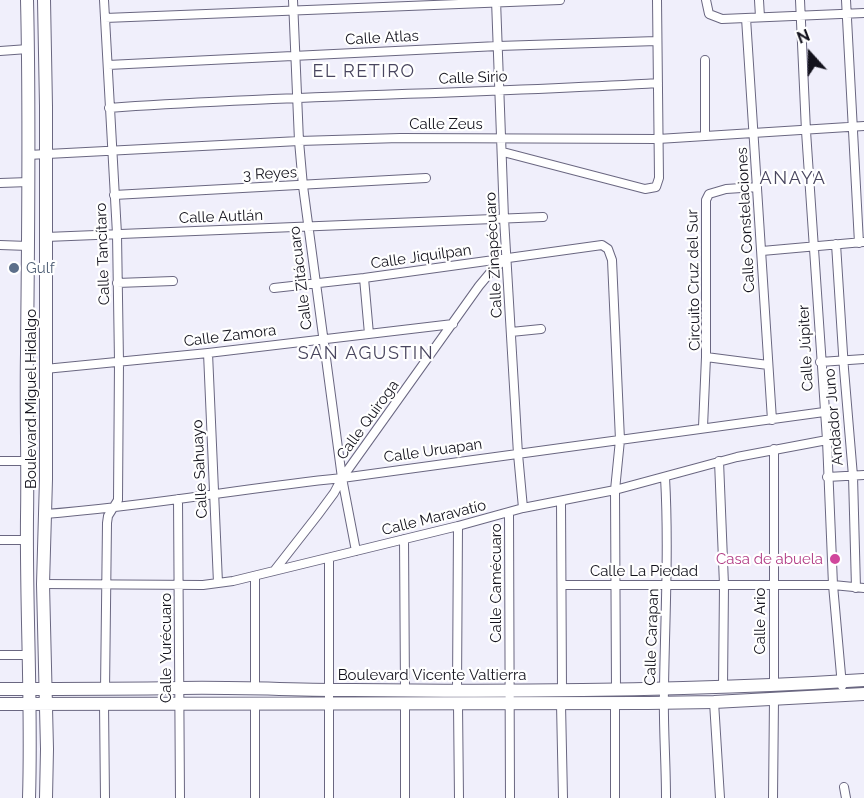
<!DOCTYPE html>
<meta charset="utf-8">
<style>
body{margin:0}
#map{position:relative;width:864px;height:798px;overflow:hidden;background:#f0effb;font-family:Raleway,sans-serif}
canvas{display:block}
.north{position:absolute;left:780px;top:24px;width:60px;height:60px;-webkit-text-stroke:4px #fff;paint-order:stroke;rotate:339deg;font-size:16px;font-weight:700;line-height:24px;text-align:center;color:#13121c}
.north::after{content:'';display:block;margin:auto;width:21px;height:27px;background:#13121c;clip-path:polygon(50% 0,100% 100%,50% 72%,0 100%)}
</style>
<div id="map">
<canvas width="864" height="798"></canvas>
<div class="north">N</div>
</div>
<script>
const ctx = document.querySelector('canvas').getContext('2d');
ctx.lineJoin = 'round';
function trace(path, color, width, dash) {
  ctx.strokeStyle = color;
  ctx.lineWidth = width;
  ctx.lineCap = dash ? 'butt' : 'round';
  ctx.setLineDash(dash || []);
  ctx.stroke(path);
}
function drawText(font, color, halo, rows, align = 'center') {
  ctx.font = font + ' Raleway,sans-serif';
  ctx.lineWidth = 4.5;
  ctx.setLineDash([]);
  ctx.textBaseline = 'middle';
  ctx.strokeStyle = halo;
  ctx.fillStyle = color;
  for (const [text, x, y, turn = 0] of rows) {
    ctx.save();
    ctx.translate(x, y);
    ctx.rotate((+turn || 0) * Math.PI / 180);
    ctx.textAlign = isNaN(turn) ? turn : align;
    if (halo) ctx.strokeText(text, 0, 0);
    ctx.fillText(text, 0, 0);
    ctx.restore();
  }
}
const street = new Path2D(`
 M104 0 117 234 119 362 118 500 108 516 107 523 105 690
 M293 0 299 141 303 186 342 478 356 551
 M496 0 504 218 518 454 523 508
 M706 0 709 14 722 19 864 13
 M759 0 760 17
 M800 0 806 131 827 440 833 585 842 686
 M846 0 859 243
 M105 18 560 0
 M746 18 772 420
 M0 51 28 49
 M108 65 498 46 657 41
 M109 108C292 95 475 94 658 83
 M705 136V60
 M503 152 645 189 656 187 659 178 657 0
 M28 155 299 141 400 138 658 139 864 126
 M0 183 29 182
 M114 195 426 178
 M46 237 543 217
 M836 244 844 369 853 476 856 588
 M0 245 28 246
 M762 251 863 242
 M364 278 369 334
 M117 283 173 281
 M274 288 364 278 602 245 608 249 612 260 620 440 615 490 616 690
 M511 332 541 329
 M208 353 218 583
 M706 357 768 365
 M820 362 864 359
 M45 369 208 353 453 324
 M703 427 706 357V200L709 194 726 189 757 187
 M0 461H29
 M719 461 724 585 723 687
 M665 477C669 548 665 617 664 688 663 725 666 761 666 798
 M827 477 864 475
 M178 499 180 798
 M561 501 562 690
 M509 512 510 798
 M45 514C144 507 243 488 342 478L824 412
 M404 539 405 690
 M0 540H27
 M274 571 317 516 334 493 342 478 479 286 494 268 505 260
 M255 576V689
 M43 584 203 585 233 581 458 526 523 508 615 490 737 457 827 440
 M562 585H833L864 588
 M0 655H30
 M774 685V449
 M457 690 458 526
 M714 702 720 798
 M255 703V798
 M615 703V798
 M104 704 105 798
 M561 704 563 798
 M458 705 459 798
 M844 787 846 798
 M329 798V558
 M405 798V704
 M773 798 774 699`);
const secondary = new Path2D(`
 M27 0C30 118 28 236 27 354 26 408 28 462 27 517 26 611 32 704 29 798
 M44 0 46 106V479L43 584 47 749 46 798
 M0 689C60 689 121 689 181 688 238 687 296 690 353 690 523 692 694 691 864 680
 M0 704 648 703 714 702 864 694`);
const markers = [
 [14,268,6,"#5c6f8a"],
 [835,559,6,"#d1479c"]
];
const streetNames = [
 ["Calle Atlas",382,38,-3],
 ["Calle Sirio",473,78,-2],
 ["Calle Zeus",446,124],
 ["3 Reyes",270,174,-3],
 ["Calle Autlán",221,217,-2],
 ["Calle Constelaciones",746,220,-93],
 ["Calle Tancítaro",103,254,-92],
 ["Calle Zinapécuaro",494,255,-93],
 ["Calle Jiquilpan",421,257,-8],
 ["Calle Zitácuaro",301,278,-97],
 ["Circuito Cruz del Sur",694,280,-91],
 ["Calle Zamora",230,336,-7],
 ["Calle Júpiter",806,348,-93],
 ["Boulevard Miguel Hidalgo",31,399,-90],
 ["Andador Juno",834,417,-95],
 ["Calle Quiroga",368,420,-54],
 ["Calle Uruapan",433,451,-8],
 ["Calle Sahuayo",200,469,-93],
 ["Calle Maravatío",434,518,-14],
 ["Calle La Piedad",644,571],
 ["Calle Camécuaro",496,583,-90],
 ["Calle Ario",760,621,-90],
 ["Calle Carapan",652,637,-88],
 ["Calle Yurécuaro",166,648,-90],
 ["Boulevard Vicente Valtierra",432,675]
];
const serviceNames = [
 ["Gulf",26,268]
];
const hotelNames = [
 ["Casa de abuela",823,559]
];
const quarterNames = [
 ["EL RETIRO",364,72],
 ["ANAYA",793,179],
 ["SAN AGUSTIN",366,354]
];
trace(street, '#6a6781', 10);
trace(secondary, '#6a6781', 14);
trace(street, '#fff', 8);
trace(secondary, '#fff', 12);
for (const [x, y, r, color] of markers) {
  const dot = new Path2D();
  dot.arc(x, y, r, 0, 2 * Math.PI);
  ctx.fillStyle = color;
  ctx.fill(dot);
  trace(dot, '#fff', 2);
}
drawText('15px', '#13121c', '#fff', streetNames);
drawText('15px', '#4e5e75', '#fff', serviceNames, 'left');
drawText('15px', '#b23c85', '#fff', hotelNames, 'right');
ctx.letterSpacing = '1.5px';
drawText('18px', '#49465f', '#fff', quarterNames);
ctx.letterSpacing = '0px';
</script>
